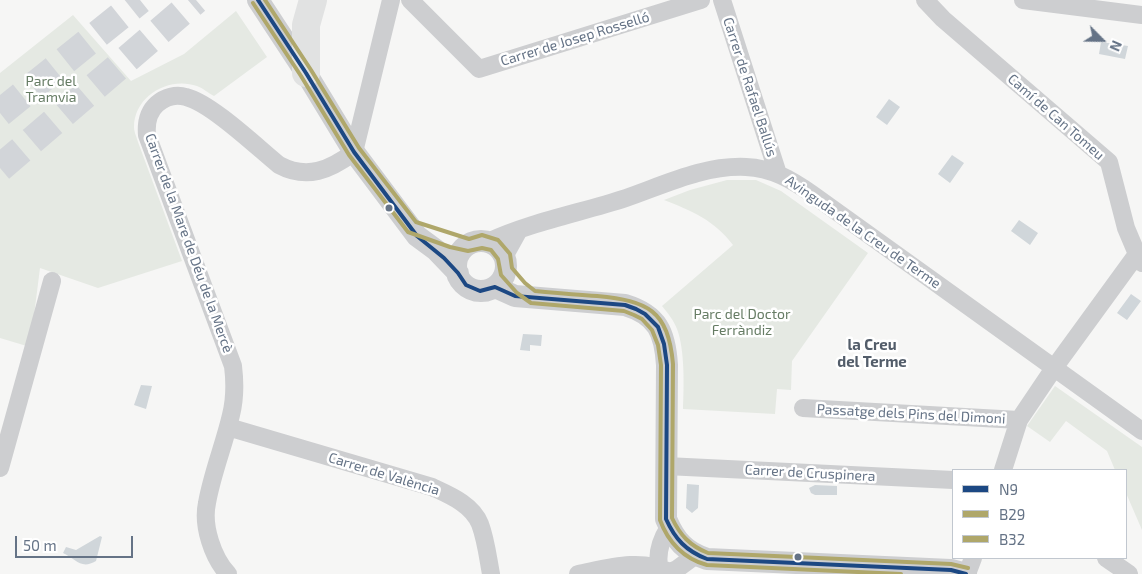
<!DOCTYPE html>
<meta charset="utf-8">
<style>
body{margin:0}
#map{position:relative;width:1142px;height:574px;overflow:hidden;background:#f6f6f5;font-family:"Exo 2",sans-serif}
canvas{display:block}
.legend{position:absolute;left:952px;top:469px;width:175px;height:90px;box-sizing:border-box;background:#fff;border:1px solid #c1c7cf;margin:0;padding:6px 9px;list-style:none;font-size:15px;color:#657386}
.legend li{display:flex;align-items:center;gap:10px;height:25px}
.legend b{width:25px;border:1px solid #c1c7cf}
.north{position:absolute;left:1077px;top:15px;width:50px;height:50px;-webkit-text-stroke:4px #fff;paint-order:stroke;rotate:113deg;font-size:14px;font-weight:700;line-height:20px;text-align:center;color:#657386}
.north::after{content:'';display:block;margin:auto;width:18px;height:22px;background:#657386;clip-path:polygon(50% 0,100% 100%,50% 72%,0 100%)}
.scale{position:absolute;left:15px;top:536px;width:118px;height:22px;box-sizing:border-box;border:2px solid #657386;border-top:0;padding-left:6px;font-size:15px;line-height:18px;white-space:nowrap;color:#657386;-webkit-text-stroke:4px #fff;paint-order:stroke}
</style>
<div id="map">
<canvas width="1142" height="574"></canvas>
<ul class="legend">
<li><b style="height:6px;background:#1c4883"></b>N9</li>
<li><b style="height:6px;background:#afa76a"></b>B29</li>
<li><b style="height:6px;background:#afa76a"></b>B32</li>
</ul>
<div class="north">N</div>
<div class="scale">50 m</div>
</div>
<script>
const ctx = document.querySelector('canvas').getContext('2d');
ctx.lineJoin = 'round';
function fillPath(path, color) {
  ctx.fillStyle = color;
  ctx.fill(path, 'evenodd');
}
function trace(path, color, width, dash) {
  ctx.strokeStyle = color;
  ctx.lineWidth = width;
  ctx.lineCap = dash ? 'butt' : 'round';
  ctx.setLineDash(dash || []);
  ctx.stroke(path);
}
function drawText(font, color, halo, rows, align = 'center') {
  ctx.font = font + ' "Exo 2",sans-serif';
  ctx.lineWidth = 5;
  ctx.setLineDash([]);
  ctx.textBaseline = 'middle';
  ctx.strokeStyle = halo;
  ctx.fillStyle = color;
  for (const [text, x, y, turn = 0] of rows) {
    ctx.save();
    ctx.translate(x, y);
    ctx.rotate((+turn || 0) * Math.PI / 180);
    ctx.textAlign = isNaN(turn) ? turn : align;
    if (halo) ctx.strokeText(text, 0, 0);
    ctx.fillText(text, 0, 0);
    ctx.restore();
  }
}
const green = new Path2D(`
 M236 11 267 57 214 96C208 93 203 88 197 86 169 76 134 96 134 127 134 132 137 138 138 142L182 261 98 288 40 268 30 347 0 338V73L73 15 131 81 184 54Z
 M727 180H756L781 191 868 253 792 361 791 390 777 389 775 414 683 409C684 387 685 350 677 329 674 321 668 313 662 306L733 245C714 220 692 211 664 200L690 190Z
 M1055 386 1142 447V530L1126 493V470H1115L1107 451 1066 421 1050 442 1027 426Z`);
const water = new Path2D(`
 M1101 42 1128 46 1125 59 1099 54Z
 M889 99 900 107 887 125 876 117Z
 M952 155 964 163 950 183 938 174Z
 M1019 220 1038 233 1030 245 1011 231Z
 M1131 294 1141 301 1127 320 1117 313Z
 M523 334 542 335 541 346 530 345V351L520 350Z
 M141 385 152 386 146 409 134 405Z
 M687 484 699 485 698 508 692 513 686 508Z
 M815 485 837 486V495H815L811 493 809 488Z
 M100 536 102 537 96 561C81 570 76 559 63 553L66 547 76 550Z`);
const motorwayTunnel = new Path2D(`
 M0 113 140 0
 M0 168 196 0`);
const minor = new Path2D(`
 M410 0 479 69 701 0
 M722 0 778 174
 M925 0 943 19 1109 162 1126 228 1137 254 1142 263
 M1023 0 1142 15
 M488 242C531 222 580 213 626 198 664 185 704 165 746 167 772 168 792 180 812 194L1142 431
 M504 257 519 230
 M803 408 1019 420
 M228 427 432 487C449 495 472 504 480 524 486 540 488 558 491 574
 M666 466 953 480
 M0 468 52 281
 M1003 470 1019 420 1054 368 1137 254
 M1106 558 1129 574
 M228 574C213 558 202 526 207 503 212 474 224 445 231 415 235 399 235 382 233 366L147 135C146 124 148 112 157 104 165 97 176 94 186 97 211 103 258 148 279 165 307 180 330 170 354 152L391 0
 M578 574C608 568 640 558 670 572L677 569 696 555
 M661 574C655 557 660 541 669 527
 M967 574 973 558`);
const tertiary = new Path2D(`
 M258 0 306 73 354 152 417 236 436 250 458 273
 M456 266a25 25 0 1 1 50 0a25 25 0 1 1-50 0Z
 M495 287 515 296 625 305C658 315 665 333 667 365L666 519C675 540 685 552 707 559L951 570 966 574`);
const motorway = new Path2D(`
 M306 73V25L313 0`);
const bus1 = new Path2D(`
 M258 0 306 73 354 152 417 236 444 258 458 273 466 285 480 291 495 287 515 296 625 305 636 309 645 314 658 327 664 344 667 365 666 519C675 539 686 551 707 559L951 570 966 574`);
const bus2 = new Path2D(`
 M253 3 301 76 349 155 408 232 450 247 468 251 482 248 491 250 498 259 501 275 517 293 531 303 624 311 634 315 642 319 652 330 658 345 661 365 660 520C668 542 684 559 707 565L901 574`);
const bus3 = new Path2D(`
 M265 0 311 70 359 148 416 222 469 239 482 235 498 240 510 254 512 268 525 283 535 291C556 293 577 295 597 296 648 301 668 310 673 364L672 518C680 535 690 546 708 553L951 564 968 568`);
const markers = [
 [389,208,4.5,"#657386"],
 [798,557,4.5,"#657386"]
];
const streetNames = [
 ["Carrer de Josep Rosselló",575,39,-17],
 ["Carrer de Rafael Ballús",750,87,72],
 ["Camí de Can Tomeu",1056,117,41],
 ["Avinguda de la Creu de Terme",863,232,35],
 ["Carrer de la Mare de Déu de la Mercè",189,243,70],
 ["Passatge dels Pins del Dimoni",911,414,3],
 ["Carrer de Cruspinera",810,473,3],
 ["Carrer de València",384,474,17]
];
const parkNames = [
 ["Parc del",51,81],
 ["Tramvia",51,97],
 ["Parc del Doctor",742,314],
 ["Ferràndiz",742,330]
];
const neighbourhoodNames = [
 ["la Creu",872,345],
 ["del Terme",872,362]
];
fillPath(green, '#e5e9e3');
fillPath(water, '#d0d6da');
trace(motorwayTunnel, '#d2d5d9', 28, [28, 14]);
trace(minor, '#cdced0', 18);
trace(tertiary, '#cdced0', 22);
trace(motorway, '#e1e2e2', 28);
trace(bus1, '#1c4883', 4);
trace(bus2, '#afa76a', 4);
trace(bus3, '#afa76a', 4);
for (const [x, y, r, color] of markers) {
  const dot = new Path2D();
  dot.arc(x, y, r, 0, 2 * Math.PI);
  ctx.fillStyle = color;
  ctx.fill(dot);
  trace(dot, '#fff', 2);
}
drawText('14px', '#657386', '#fff', streetNames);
drawText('14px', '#667c64', '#fff', parkNames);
drawText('bold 15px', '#535d6a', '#fff', neighbourhoodNames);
</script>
